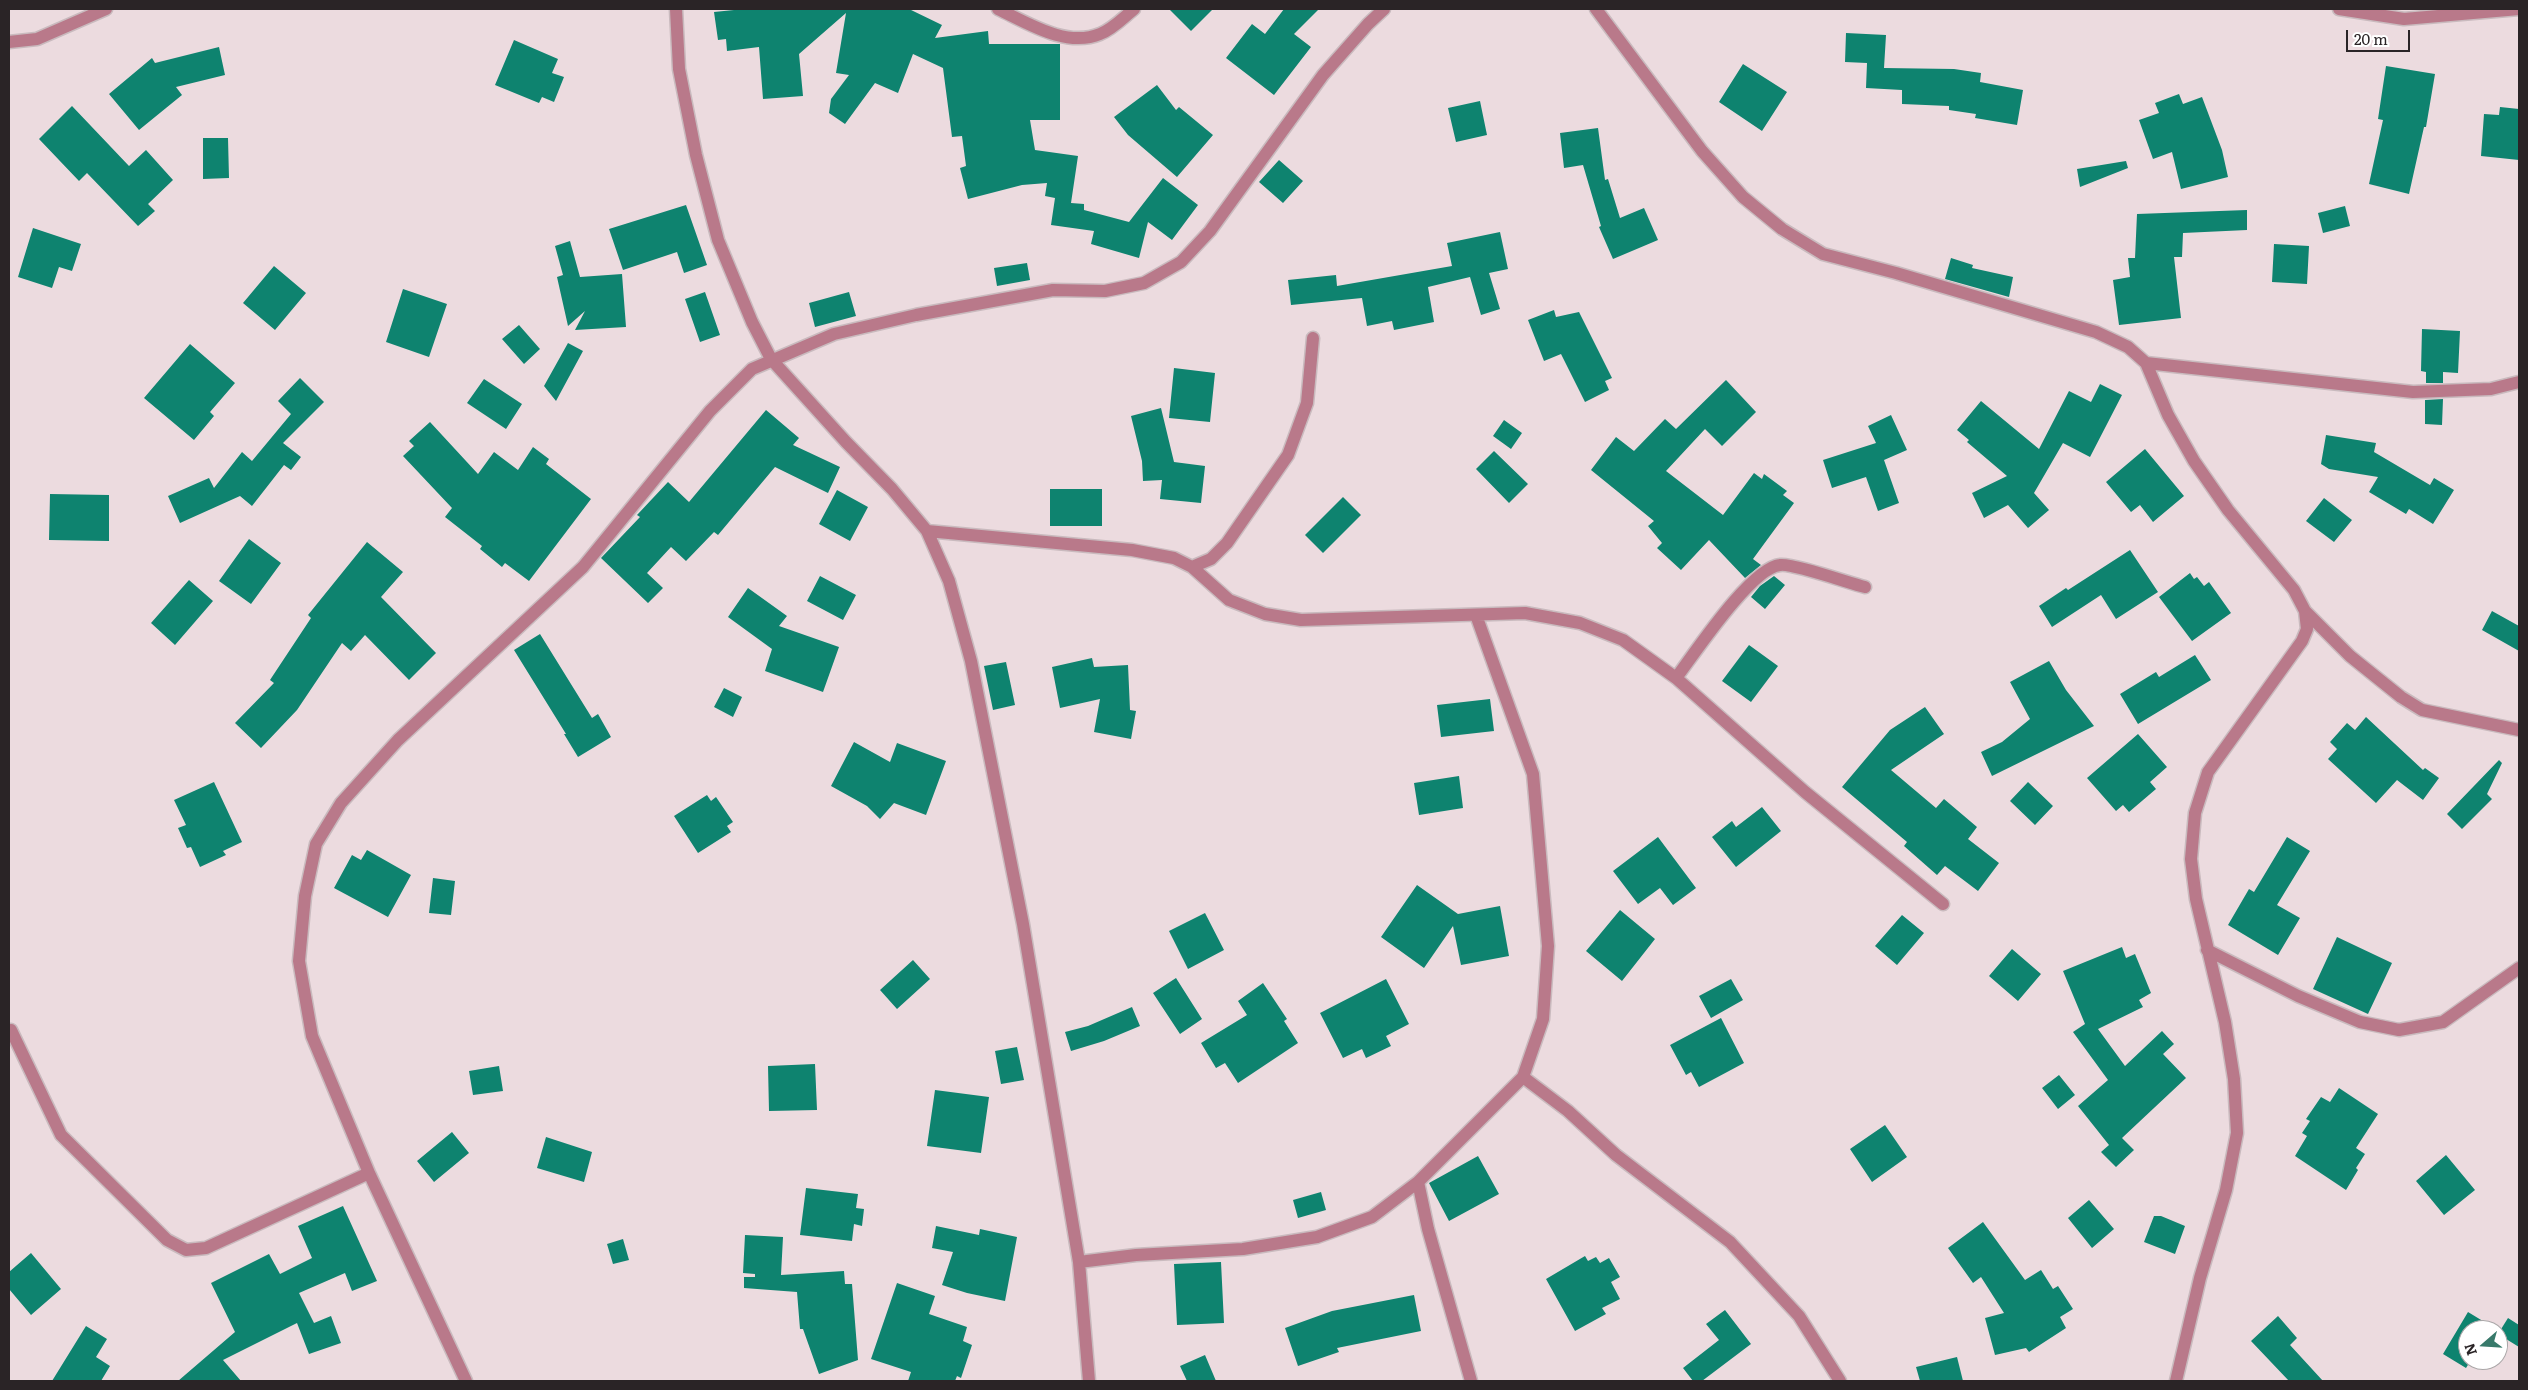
<!DOCTYPE html>
<style>
body{margin:0}
#map{position:relative;width:2528px;height:1390px;overflow:hidden;background:#ecdbdf;font-family:Literata,serif}
canvas{display:block}
.frame{position:absolute;inset:0;border:10px solid #2a2426;pointer-events:none}
.north{position:absolute;left:2458px;top:1320px;width:50px;height:50px;box-sizing:border-box;background:#fff;border:1px solid #aaa7a8;border-radius:50%;rotate:251deg;font-size:14px;font-weight:700;line-height:20px;text-align:center;color:#2a2426}
.north::after{content:'';display:block;margin:auto;width:18px;height:22px;background:#387a6b;clip-path:polygon(50% 0,100% 100%,50% 72%,0 100%)}
.scale{position:absolute;left:2346px;top:30px;width:64px;height:22px;box-sizing:border-box;border:2px solid #2a2426;border-top:0;padding-left:6px;font-size:15px;line-height:18px;white-space:nowrap;color:#2a2426;-webkit-text-stroke:4px #fff;paint-order:stroke}
</style>
<div id="map">
<canvas width="2528" height="1390"></canvas>
<div class="frame"></div>
<div class="north">N</div>
<div class="scale">20 m</div>
</div>
<script>
const ctx = document.querySelector('canvas').getContext('2d');
ctx.lineJoin = 'round';
function fillPath(path, color) {
  ctx.fillStyle = color;
  ctx.fill(path, 'evenodd');
}
function trace(path, color, width, dash) {
  ctx.strokeStyle = color;
  ctx.lineWidth = width;
  ctx.lineCap = dash ? 'butt' : 'round';
  ctx.setLineDash(dash || []);
  ctx.stroke(path);
}
const building = new Path2D(`
 M744 9H909L942 25 935 38 988 31 989 44H1060V120H1030L1035 150 1078 156 1071 203 1084 204V210L1129 222 1163 178 1198 205 1172 240 1148 222 1139 258 1091 244 1094 231 1051 225 1055 198 1045 196 1047 183 1022 185 968 199 960 168 966 166 962 136 952 137 943 68 913 54 898 93 875 83 845 124 829 113 831 99 849 75 836 73 846 13 799 54 803 96 763 99 759 47 727 51 726 39 718 40 714 12Z
 M1169 9H1213L1191 31Z
 M1284 9H1319L1294 34 1311 47 1274 95 1226 58 1252 24 1265 34Z
 M1846 33 1886 35 1884 68 1954 69 1981 73 1980 82 2023 90 2017 125 1975 118 1976 114 1949 110V106L1902 104V90L1866 88 1867 63 1845 62Z
 M514 40 558 59 552 73 564 77 554 102 542 97 539 103 495 85Z
 M219 47 225 75 176 87 182 95 139 130 109 94 152 58 155 63Z
 M1743 64 1787 92 1762 131 1719 102Z
 M2386 66 2435 74 2426 127H2424L2409 194 2369 184 2383 120 2378 119Z
 M1157 85 1176 110 1179 107 1213 135 1177 177 1128 135 1114 117Z
 M2179 94 2183 104 2202 97 2222 150 2228 177 2181 189 2172 152 2153 159 2139 120 2159 113 2155 103Z
 M1480 101 1487 135 1456 142 1448 108Z
 M72 106 129 166 146 150 173 180 148 204 155 211 138 226 87 173 79 181 39 139Z
 M2500 107 2519 109V160L2481 156 2484 114 2499 115Z
 M1598 128 1605 180 1608 179 1620 218 1644 208 1658 240 1613 259 1599 227 1601 226 1583 165 1564 168 1560 133Z
 M203 138H228L229 178 203 179Z
 M1279 160 1303 181 1283 203 1259 182Z
 M2126 161 2128 168 2080 187 2077 169Z
 M686 205 707 265 684 273 677 252 623 270 609 229Z
 M2345 206 2350 226 2323 233 2318 213Z
 M2247 210V230L2183 233 2182 257H2174L2181 318 2119 325 2113 280 2130 277 2128 258H2135L2137 214Z
 M33 228 81 244 72 271 59 267 52 288 18 277Z
 M1500 232 1508 269 1489 273 1500 309 1481 315 1470 277 1428 287 1434 322 1394 330 1392 321 1367 326 1362 298 1291 305 1288 280 1336 275 1337 286 1452 266 1447 243Z
 M570 241 580 277 622 274 626 327 575 330 585 311 568 326 557 277 563 275 555 246Z
 M2274 244 2309 246 2307 284 2272 282Z
 M1951 258 1973 265 1972 268 2013 277 2009 297 1945 279Z
 M1027 263 1030 280 997 286 994 268Z
 M274 266 306 293 275 330 243 303Z
 M403 289 447 304 429 357 386 342Z
 M705 292 720 335 700 342 685 299Z
 M849 292 856 316 815 327 809 303Z
 M1554 310 1556 317 1579 312 1612 378 1605 381 1609 390 1585 402 1561 354 1544 361 1528 320Z
 M519 325 540 349 524 364 502 339Z
 M2422 329 2460 331 2458 373 2443 372V383H2426V372L2421 371Z
 M568 343 583 351 556 401 544 386Z
 M190 344 235 383 210 412 214 416 194 440 144 398Z
 M1174 368 1215 373 1210 422 1169 418Z
 M300 378 324 402 283 443 301 457 291 470 284 465 252 506 240 496 180 523 168 496 209 478 214 488 242 452 252 461 291 414 278 401Z
 M484 379 522 404 506 429 467 403Z
 M1726 380 1756 412 1722 446 1705 429 1666 471 1723 515 1754 473 1762 479 1764 474 1787 491 1783 495 1794 503 1753 559 1761 565 1745 578 1709 540 1681 570 1657 548 1662 543 1648 526 1654 521 1591 470 1616 437 1634 451 1665 419 1676 429Z
 M2100 384 2122 395 2090 457 2063 443 2034 493 2049 510 2028 528 2008 505 1984 518 1972 493 2007 476 1967 442 1969 440 1957 430 1981 401 2039 449 2069 391 2091 402Z
 M2443 399 2442 425 2425 424V400Z
 M1161 408 1174 462 1205 466 1201 503 1160 499 1162 480 1143 481 1142 461 1131 416Z
 M766 410 799 438 793 445 840 467 828 493 775 467 718 535 714 532 686 561 671 547 647 573 663 588 648 603 601 558 640 517 637 515 668 482 689 502Z
 M1891 415 1907 450 1884 460 1899 503 1878 511 1866 477 1832 488 1823 460 1876 443 1868 426Z
 M1504 420 1522 433 1511 449 1493 436Z
 M430 422 478 474 494 452 518 470 533 447 549 459 546 464 591 499 529 581 505 563 502 567 480 549 482 546 445 517 452 508 403 456 414 446 409 441Z
 M2326 435 2376 443 2374 452 2430 485 2434 478 2454 490 2433 524 2409 509 2406 514 2369 492 2378 477 2329 469 2321 464Z
 M2145 449 2184 496 2153 522 2140 505 2131 512 2106 482Z
 M1494 451 1528 484 1509 503 1476 469Z
 M1050 489H1102V526H1050Z
 M837 490 868 507 850 541 819 524Z
 M50 494 109 495V541L49 540Z
 M1343 497 1361 515 1323 553 1305 535Z
 M2324 498 2352 520 2334 542 2306 521Z
 M249 539 281 563 251 604 219 581Z
 M367 542 403 572 381 597 436 653 409 680 365 635 351 651 342 643 297 710 261 748 235 723 274 683 270 680 311 618 308 615Z
 M2130 550 2158 592 2116 619 2101 595 2052 627 2039 606 2066 588 2068 590Z
 M2190 573 2194 579 2197 577 2204 586 2209 582 2231 613 2192 641 2159 597Z
 M820 576 856 595 843 620 807 601Z
 M1774 576 1785 585 1765 609 1751 597 1760 586Z
 M189 580 213 601 175 645 151 623Z
 M748 588 787 616 779 626 839 647 823 692 765 671 772 649 728 617Z
 M2492 611 2519 626V651L2482 630Z
 M540 634 592 718 598 714 611 737 578 757 564 734H566L514 650Z
 M1749 645 1778 666 1751 702 1722 681Z
 M2195 655 2211 680 2138 724 2120 694 2156 672 2159 677Z
 M1092 658 1094 667 1128 665 1130 710 1136 711 1131 739 1094 732 1100 699 1060 708 1052 667Z
 M2049 661 2066 690 2094 726 1992 776 1981 752 2002 742 2030 719 2010 682Z
 M1006 662 1015 705 993 710 984 666Z
 M724 688 742 697 733 717 714 707Z
 M1490 699 1494 731 1441 737 1437 705Z
 M1925 707 1944 734 1891 770 1936 808 1944 799 1977 827 1968 839 1999 863 1978 891 1945 866 1937 875 1904 846 1907 842 1842 787 1890 730Z
 M2366 717 2423 770 2425 768 2439 778 2423 800 2397 780 2376 803 2328 759 2337 749 2330 742 2347 723 2355 730Z
 M2138 734 2167 767 2150 782 2156 789 2129 812 2123 805 2116 811 2087 778Z
 M854 742 890 762 897 743 946 761 926 815 894 803 880 819 867 806 831 786Z
 M2499 760 2502 763 2487 794 2492 799 2462 829 2447 814Z
 M1459 776 1463 808 1419 815 1414 783Z
 M214 782 242 842 223 851 226 855 200 867 191 847 187 848 178 828 186 825 174 800Z
 M2028 782 2053 806 2035 825 2010 801Z
 M707 795 711 801 716 797 733 822 727 826 731 832 698 853 674 816Z
 M1762 807 1781 831 1736 867 1712 837 1732 821 1736 827Z
 M1658 837 1696 888 1673 905 1660 888 1638 904 1613 871Z
 M2287 837 2310 851 2277 905 2300 918 2278 955 2228 925 2249 889 2254 892Z
 M367 850 411 875 388 917 334 888 352 855 361 860Z
 M433 878 455 881 451 915 429 913Z
 M1417 885 1458 914 1500 906 1509 956 1461 965 1453 926 1424 968 1381 937Z
 M1620 910 1655 939 1622 981 1586 951Z
 M1205 913 1224 950 1188 969 1169 931Z
 M1902 915 1924 933 1897 965 1875 946Z
 M2337 937 2392 963 2368 1014 2313 989Z
 M2122 947 2126 958 2135 954 2151 993 2139 1000 2143 1007 2098 1029 2125 1066 2162 1031 2174 1044 2163 1054 2186 1078 2122 1138 2134 1150 2116 1167 2101 1152 2109 1145 2078 1106 2108 1080 2073 1032 2085 1024 2063 971Z
 M2012 949 2041 974 2018 1001 1989 976Z
 M913 960 930 979 897 1009 880 990Z
 M1176 978 1202 1019 1180 1034 1153 993Z
 M1386 979 1409 1024 1386 1036 1391 1046 1366 1058 1362 1049 1343 1058 1320 1013Z
 M1731 979 1743 1000 1711 1018 1699 996Z
 M1263 983 1287 1019 1284 1021 1298 1043 1238 1083 1225 1063 1216 1068 1201 1043 1247 1015 1238 1001Z
 M1132 1007 1140 1026 1104 1041 1071 1051 1065 1032 1088 1026Z
 M1721 1018 1744 1063 1699 1087 1691 1072 1686 1075 1670 1045Z
 M1017 1047 1024 1080 1001 1084 995 1051Z
 M815 1064 817 1110 769 1111 768 1066Z
 M499 1066 503 1091 473 1095 469 1071Z
 M2059 1075 2075 1095 2058 1109 2042 1088Z
 M2339 1088 2378 1114 2356 1148 2365 1154 2356 1168 2358 1170 2346 1190 2295 1156 2307 1136 2302 1133 2310 1121 2306 1119 2321 1097 2330 1102Z
 M935 1090 989 1097 981 1153 927 1146Z
 M1885 1125 1907 1157 1872 1182 1850 1149Z
 M452 1132 469 1153 434 1182 417 1161Z
 M546 1137 592 1152 584 1182 537 1168Z
 M2446 1155 2475 1190 2444 1215 2416 1181Z
 M1478 1156 1499 1194 1449 1221 1429 1183Z
 M806 1188 858 1194 856 1208 864 1209 862 1226 854 1224 852 1241 800 1235Z
 M1321 1192 1326 1210 1298 1218 1293 1200Z
 M2089 1200 2114 1229 2092 1248 2068 1218Z
 M343 1206 377 1281 352 1291 345 1273 299 1293 314 1323 331 1316 341 1343 309 1354 297 1323 223 1360 241 1381H178L235 1332 211 1283 269 1254 280 1274 312 1258 298 1226Z
 M2154 1216H2161L2185 1226 2175 1254 2144 1242Z
 M1983 1222 2025 1280 2041 1270 2053 1289 2058 1286 2073 1309 2060 1317 2066 1328 2029 1352 2026 1348 1995 1355 1985 1318 2004 1313 1981 1277 1973 1283 1948 1248Z
 M936 1226 979 1235 980 1229 1017 1237 1005 1301 967 1293 942 1285 953 1252 932 1248Z
 M745 1235 783 1237 781 1275 844 1271 845 1284H852L858 1360 819 1374 803 1329H800L797 1292 744 1288V1277H755V1274L743 1273Z
 M623 1239 629 1260 613 1264 607 1244Z
 M31 1253 61 1289 31 1315 9 1289V1272Z
 M1585 1256 1588 1261 1596 1257 1600 1263 1609 1258 1620 1277 1611 1282 1620 1299 1602 1308 1606 1314 1575 1331 1546 1279Z
 M1221 1262 1224 1323 1177 1325 1174 1264Z
 M897 1283 935 1296 929 1314 967 1327 963 1341 972 1345 961 1378 957 1376 955 1381H908L911 1372 871 1359Z
 M1414 1295 1421 1331 1337 1348 1339 1352 1298 1366 1285 1328 1332 1311Z
 M1725 1310 1751 1344 1702 1381H1693L1683 1368 1719 1340 1706 1324Z
 M2468 1312 2491 1326 2489 1330H2468V1360H2471L2466 1368 2443 1354Z
 M2278 1316 2297 1338 2290 1345 2323 1381H2289L2251 1341Z
 M2508 1318 2519 1325V1347L2498 1334Z
 M86 1326 107 1339 96 1357 110 1366 101 1381H52Z
 M1205 1355 1216 1381H1187L1180 1366Z
 M1957 1357 1963 1381H1920L1916 1367Z`);
const minor = new Path2D(`
 M676 9 679 69 696 155 718 240 752 322 771 359 846 442 892 489 927 531 949 581 971 661 1023 924 1079 1262 1089 1381
 M998 9C1028 23 1066 48 1100 34 1113 29 1124 17 1134 9
 M1596 9 1702 151 1743 197 1782 229 1823 254 1896 273 2096 332 2128 347 2146 363 2168 415 2194 461 2228 510 2294 590 2305 611 2307 629 2302 641 2208 772 2195 813 2191 859 2196 899 2225 1022 2234 1079 2237 1133 2226 1190 2200 1278 2176 1381
 M2339 9 2404 19 2519 9
 M9 42 37 39 106 9
 M2146 363 2413 392 2491 389 2519 382
 M927 531 1132 550 1174 558 1192 567 1229 600 1265 614 1301 620 1525 613 1580 623 1623 640 1676 678 1805 792 1943 904
 M1192 567 1211 559 1227 543 1288 455 1307 403 1313 338
 M2305 611 2350 656 2401 697 2422 710 2519 730
 M1676 678C1695 653 1751 568 1780 565 1792 563 1849 583 1865 587
 M2207 950 2298 996 2360 1022 2399 1030 2443 1022 2519 968
 M11 1030 61 1135 167 1240 186 1250 206 1248 369 1173
 M1523 1077 1568 1111 1616 1155 1730 1242 1799 1316 1840 1381
 M1418 1182 1428 1229 1471 1381
 M1079 1262 1136 1255 1243 1249 1317 1237 1372 1217 1418 1182 1523 1077 1543 1019 1548 946 1533 774 1476 615
 M466 1381 369 1173 312 1036 299 961 305 896 316 844 341 803 398 740 583 567 710 411 752 369 834 334 916 315 1053 290 1105 291 1144 283 1181 262 1210 231 1323 75 1368 24 1384 9`);
fillPath(building, '#0e836f');
trace(minor, '#c9babe', 15);
trace(minor, '#b9798a', 12);
</script>
